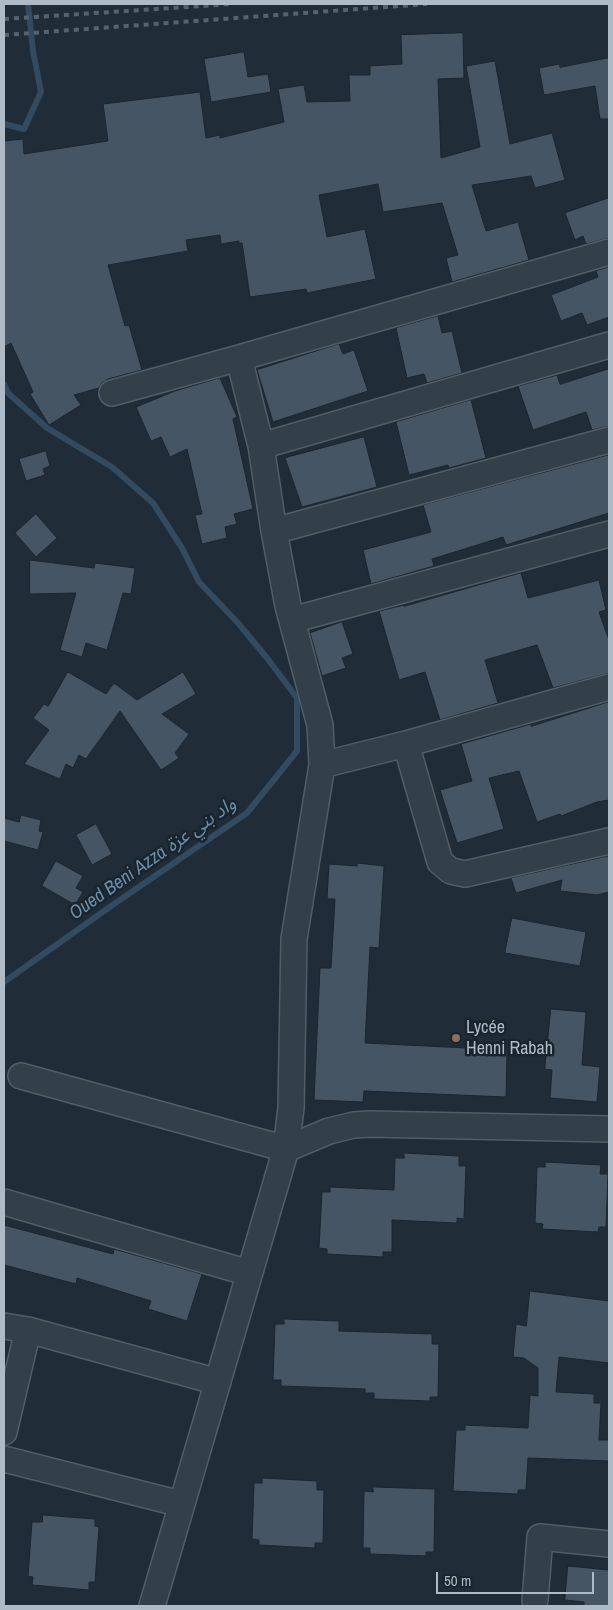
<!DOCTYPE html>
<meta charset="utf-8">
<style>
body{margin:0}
#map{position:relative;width:613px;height:1610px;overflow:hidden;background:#202d39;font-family:"Archivo Narrow",sans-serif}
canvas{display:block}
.frame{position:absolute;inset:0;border:5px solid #aebac6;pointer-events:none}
.scale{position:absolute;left:436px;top:1572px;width:158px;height:22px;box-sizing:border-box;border:2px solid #aebac6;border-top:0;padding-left:6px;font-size:15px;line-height:18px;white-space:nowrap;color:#aebac6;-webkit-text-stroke:4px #19242d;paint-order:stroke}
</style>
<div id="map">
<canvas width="613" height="1610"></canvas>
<div class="frame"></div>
<div class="scale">50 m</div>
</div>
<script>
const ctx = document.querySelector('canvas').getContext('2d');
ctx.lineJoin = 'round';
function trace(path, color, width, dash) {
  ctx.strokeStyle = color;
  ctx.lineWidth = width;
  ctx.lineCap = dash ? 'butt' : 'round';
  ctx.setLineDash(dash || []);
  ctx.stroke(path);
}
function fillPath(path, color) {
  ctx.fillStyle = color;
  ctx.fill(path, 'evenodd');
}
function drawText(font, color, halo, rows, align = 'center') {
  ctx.font = font + ' "Archivo Narrow","Noto Sans Arabic",sans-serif';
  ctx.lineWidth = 5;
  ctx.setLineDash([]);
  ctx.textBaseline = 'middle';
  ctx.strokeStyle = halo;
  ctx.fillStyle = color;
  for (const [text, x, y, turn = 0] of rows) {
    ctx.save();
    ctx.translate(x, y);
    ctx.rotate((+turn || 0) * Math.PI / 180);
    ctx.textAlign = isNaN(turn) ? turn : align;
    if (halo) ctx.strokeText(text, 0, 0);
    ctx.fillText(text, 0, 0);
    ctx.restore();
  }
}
const stream = new Path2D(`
 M4 124 24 129 41 92 33 51 28 4
 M4 384 8 393 47 428 112 467 153 503 182 548 199 582 238 623 267 658 297 698V751L247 813 114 904 4 982`);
const building = new Path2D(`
 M463 33 464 78 438 79 441 158 480 147 466 66 495 61 510 144 552 133 565 180 535 188 531 176 472 185 486 231 518 222 529 260 452 282 446 258 458 255 442 203 383 212 378 184 319 195 327 237 365 229 376 279 307 293 306 289 250 297 242 243H239V241L221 244 220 235 186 240 188 251 108 265 125 326 129 325 142 370 108 379 102 383 99 388 74 395 81 405 49 425 30 394 33 392 11 343 4 347V141L23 139 24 154 108 141 103 104 200 92 206 138 220 135V138L284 122 278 89 304 85 307 102 350 101 349 75H370V66L402 64 401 35Z
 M244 52 248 77 268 74 271 92 211 102 204 59Z
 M609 58V119H600L595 86 544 95 539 68 559 64 560 67Z
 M609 198V238L586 244 583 236 575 240 565 213Z
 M609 267V317L587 325 582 313 561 321 551 295 598 277 596 271Z
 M438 316 442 333 452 331 462 373 427 383 424 374 407 378 396 328Z
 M339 344 343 354 354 350 368 391 273 422 257 370Z
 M609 369V426L592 430 586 412 533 430 518 386 557 375 560 384Z
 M220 378 237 417 233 419 253 509 234 514 237 524 225 527 227 538 202 544 195 515 202 514 187 449 170 457 161 437 151 441 136 407 175 391Z
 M471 400 486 458 449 468 448 465 409 475 396 422Z
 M364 437 377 487 302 507 285 458Z
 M46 451 50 466 43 469 45 475 26 481 19 459Z
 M609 455V513L506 545 503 537 432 559 434 566 371 584 363 550 431 532 423 505Z
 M36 514 57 538 36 557 15 533Z
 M30 560 94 568 95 563 135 568 131 594 123 593 107 650 86 643 82 657 60 650 76 593 30 594Z
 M521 573 528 598 599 580 606 610 599 612 609 640V673L553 688 537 645 485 660 498 703 440 720 425 672 399 680 379 611 404 605V606Z
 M342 622 353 654 342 658 346 668 322 676 310 633Z
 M68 672 106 694 114 683 137 700 183 672 196 694 162 714 189 734 175 753 179 758 161 770 120 711 86 759 79 755 73 768 66 764 60 779 24 764 49 730 33 718 44 704 48 706Z
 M609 702V800L597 802 561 816 560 814 537 822 519 771 489 778 504 829 457 843 440 790 472 781 461 744 531 724V726Z
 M21 815 41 820 39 831 43 832 38 850 4 841V818L19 822Z
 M96 824 112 854 92 865 76 835Z
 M609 856V892L597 895 560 891 562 880 516 893 511 878Z
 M56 861 83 876 76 888 83 892 75 905 42 886Z
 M357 863 384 866 379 948 370 947 365 1043 507 1050 506 1097 364 1091 363 1102 314 1100 320 968H331L335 899H327L329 864 357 866Z
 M512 918 586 932 580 966 505 953Z
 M551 1009 586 1012 582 1065 600 1067 597 1102 550 1098 552 1070 545 1069Z
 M404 1153 459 1156V1166H466L464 1219 457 1218V1223L392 1220V1252H383V1257L327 1254V1249L319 1248 322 1192H330V1187L394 1190 395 1158H404Z
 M545 1162 601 1165 600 1174H608L606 1227H599L598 1232 542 1229 543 1224 535 1223 537 1167H545Z
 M4 1225 113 1254 114 1249 202 1274 187 1321 148 1309 151 1301 77 1278 76 1284 4 1265Z
 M530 1291 609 1301V1363L559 1357 556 1392 594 1394V1403H601L599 1440H609V1461L528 1458 526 1490H518V1494L453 1491 456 1430H465V1425L528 1428 530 1395 538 1396V1368L524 1358 513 1357 516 1324 526 1326Z
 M284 1319 339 1321V1331L432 1334V1344H439L438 1397H430V1401L374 1399V1393H365V1389L281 1386V1380H273L275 1324H284Z
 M262 1478 317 1481V1490H324L323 1543H315V1548L259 1545V1540L252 1539 254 1483H262Z
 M373 1487 435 1489 434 1552H426V1556L370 1554V1548H363L364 1491 373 1492Z
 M43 1515 95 1519V1526L99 1527 95 1582H89V1590L32 1585 33 1577 28 1576 32 1522H42Z
 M568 1566 609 1570V1606H584V1602L565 1600Z`);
const minor = new Path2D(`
 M239 358 609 252
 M112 393 239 358 261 446 274 531 288 606 320 725 322 765 294 939 291 1108 286 1149 152 1606
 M261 446 609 345
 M274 531 609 440
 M292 620 609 534
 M406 744 440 862 451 871 465 874 609 841
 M322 765 406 744 609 687
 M21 1076 286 1149 329 1131 354 1125 370 1124 609 1129
 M4 1202 249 1273
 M4 1326 28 1330 218 1382
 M4 1432 28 1330
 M4 1459 181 1504
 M535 1600 540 1537 609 1544`);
const rail = new Path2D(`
 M4 19 233 4
 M4 35 427 4`);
const markers = [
 [456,1038,5,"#8d6e63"]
];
const poiNames = [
 ["Lycée",466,1028],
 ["Henni Rabah",466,1049]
];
const waterNames = [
 ["Oued Beni Azza واد بني عزة",153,859,-35]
];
trace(stream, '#324b61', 6);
fillPath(building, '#465563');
trace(building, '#1b262f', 1);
trace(minor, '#515d67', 28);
trace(minor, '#333f49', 25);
trace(rail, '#556370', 4, [5, 5]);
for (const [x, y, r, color] of markers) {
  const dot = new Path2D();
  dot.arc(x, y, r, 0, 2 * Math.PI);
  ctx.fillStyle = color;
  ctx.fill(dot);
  trace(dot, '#19242d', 2);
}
drawText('18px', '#aebac6', '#19242d', poiNames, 'left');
drawText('italic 19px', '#6d8eaa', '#19242d', waterNames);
</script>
